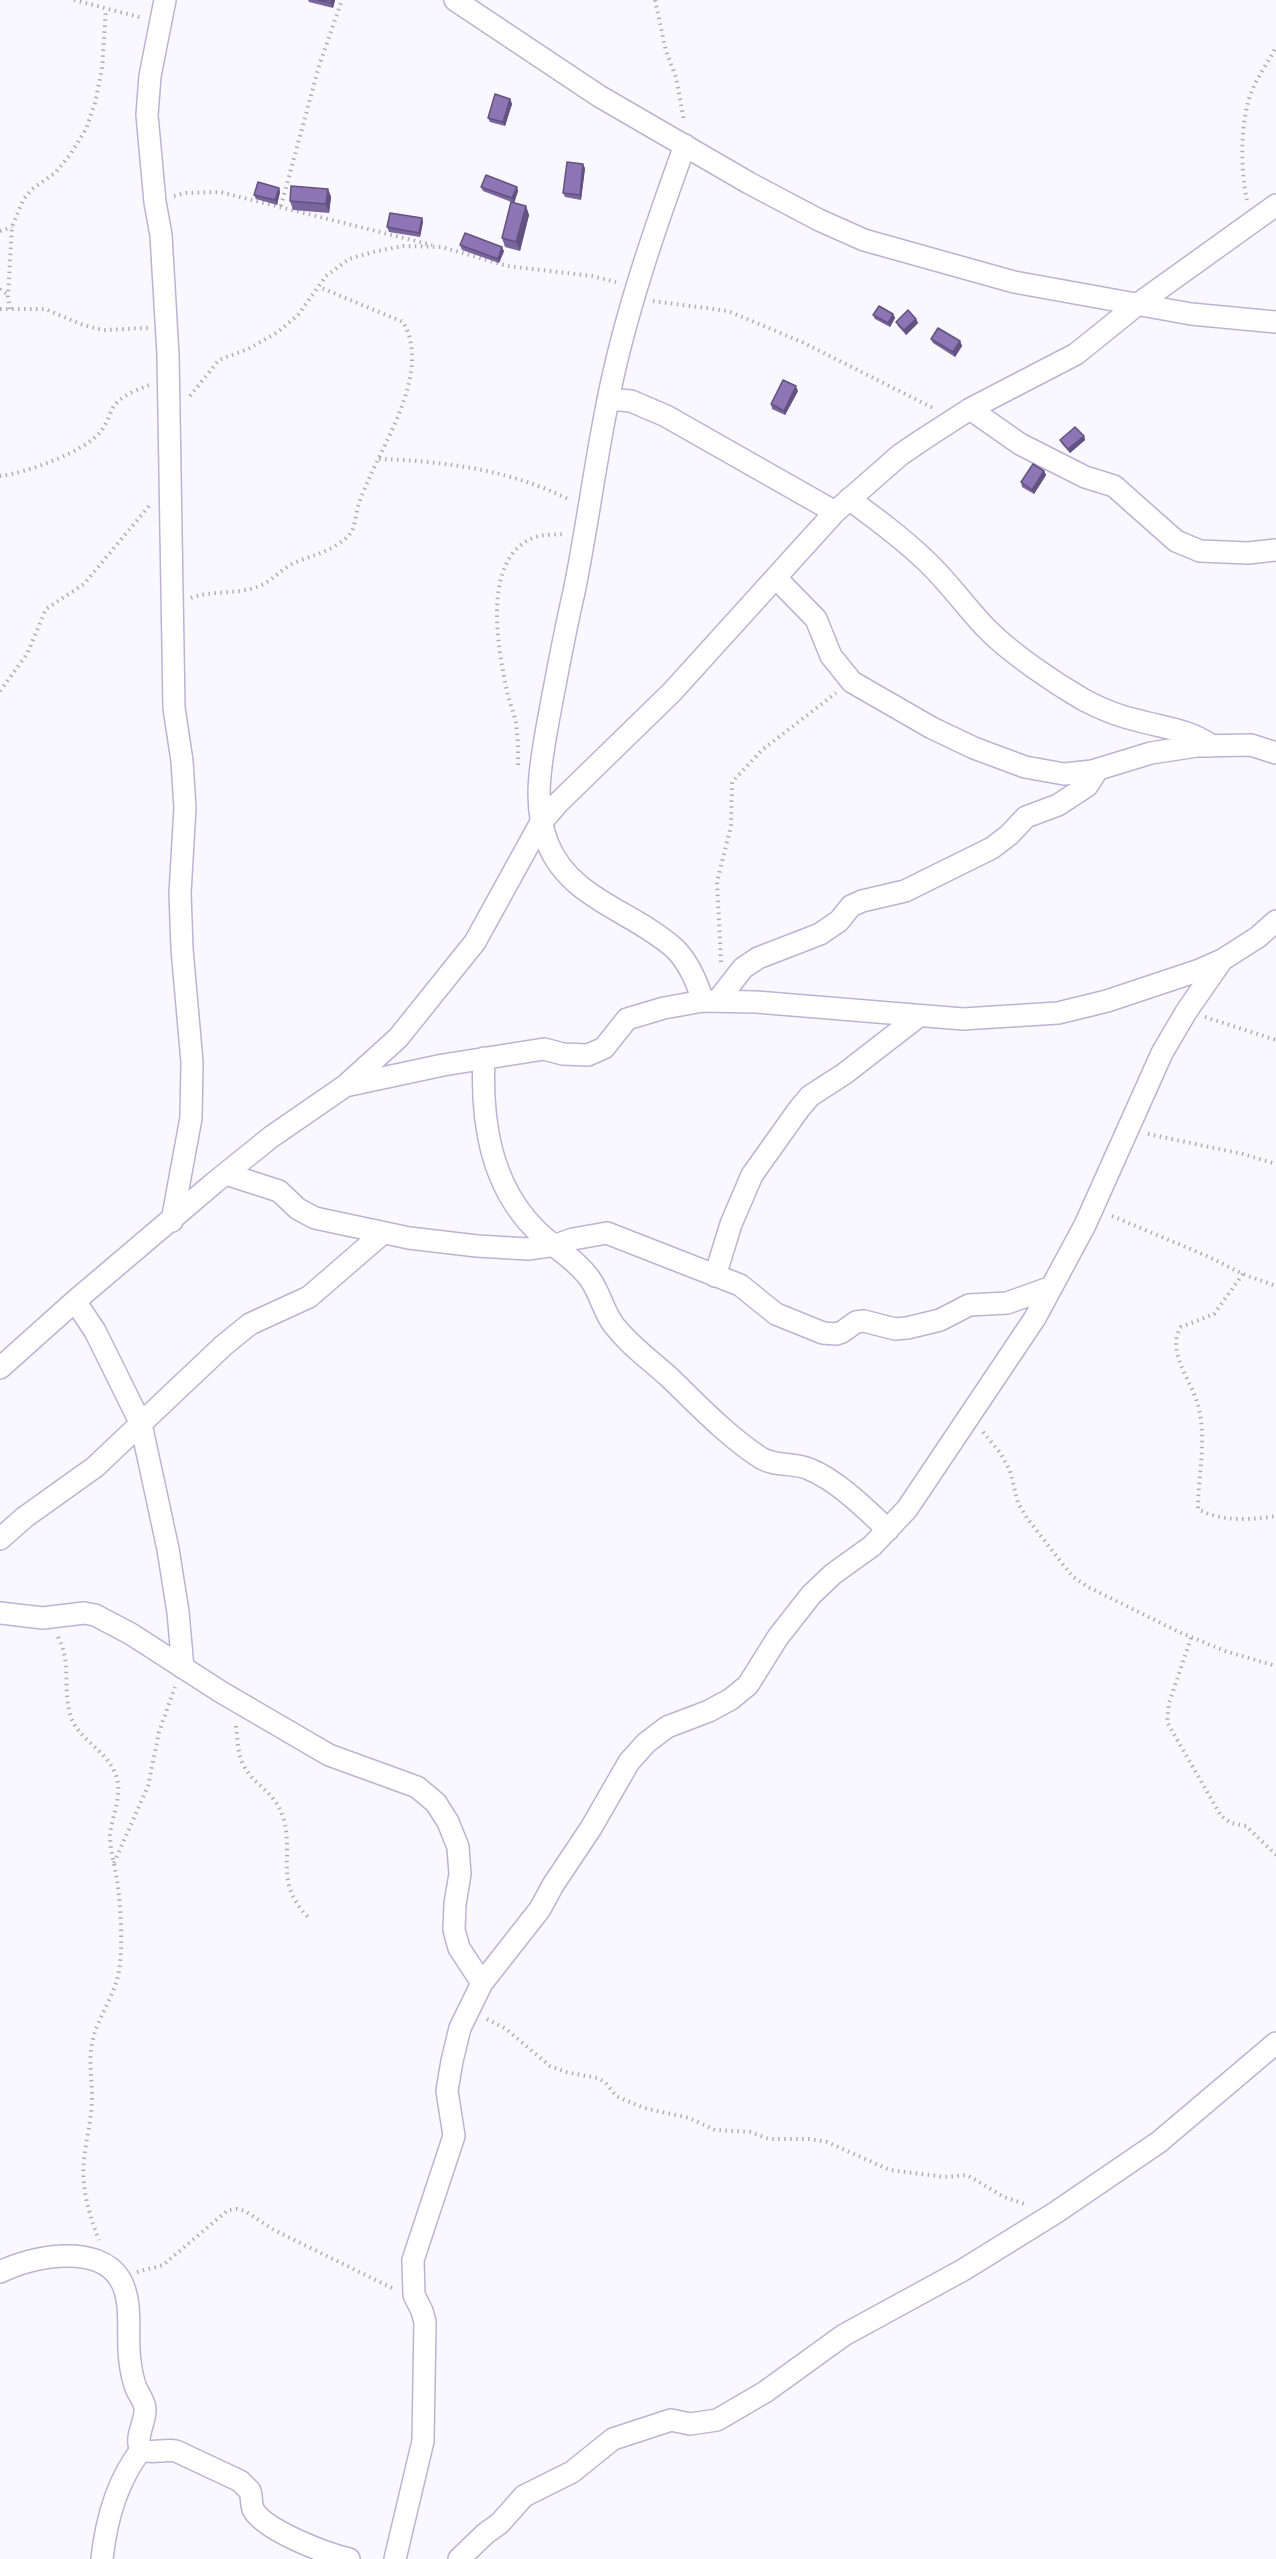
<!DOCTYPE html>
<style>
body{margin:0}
canvas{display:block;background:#faf8ff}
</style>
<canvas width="1276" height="2559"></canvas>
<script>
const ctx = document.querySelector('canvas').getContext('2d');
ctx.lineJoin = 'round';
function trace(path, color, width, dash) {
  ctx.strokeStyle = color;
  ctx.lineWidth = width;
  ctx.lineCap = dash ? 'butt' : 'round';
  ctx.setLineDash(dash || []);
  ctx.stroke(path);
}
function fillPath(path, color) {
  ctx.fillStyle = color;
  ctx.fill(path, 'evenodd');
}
const path = new Path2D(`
 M74 0 143 18
 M655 0 666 51 676 77 684 121
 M174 196 186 193 220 192 432 245
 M1247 200C1240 169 1240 117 1253 88 1259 74 1269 61 1276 47
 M281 206 319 66 342 0
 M0 231 12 227
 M0 289 8 295
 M653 301 728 311 802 342 935 409
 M0 309H45L83 325 103 330 148 328
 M10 309 8 296 12 227 23 200 32 189 55 173 70 155 86 129 95 103 102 69 106 9
 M190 396 219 360 248 349 278 332 298 315 326 276 349 259 373 252 403 246 442 247 507 266 592 276 616 282
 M379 459C444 461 511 470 570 500
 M0 476C26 473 85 452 101 431 107 424 109 414 114 406 122 395 137 390 149 385
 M191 598C209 591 231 594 250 589 272 584 278 570 296 562 311 556 325 553 338 544 355 533 353 529 357 511 359 501 364 490 368 481 387 437 431 369 403 322L319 287
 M0 691 27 654 46 609 84 584 149 506
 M518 765C518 751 518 737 516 723 514 712 509 702 507 691 498 650 481 559 533 538 542 534 555 535 565 534
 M721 962 717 882 731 826 732 782 762 750 836 693
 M1205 1017 1276 1040
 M1148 1134 1243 1154 1276 1164
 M1112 1216 1207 1256 1243 1274 1276 1286
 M1243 1274 1214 1314 1181 1327C1166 1350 1190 1379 1197 1402 1208 1437 1198 1473 1198 1509 1222 1522 1250 1520 1276 1516
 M983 1432 1001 1454 1010 1471 1018 1503 1027 1518 1072 1576 1088 1587 1179 1632 1225 1651 1276 1666
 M58 1637C72 1662 62 1690 71 1717 79 1740 105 1749 115 1773 124 1793 112 1815 110 1835 110 1850 115 1866 117 1880 121 1907 123 1945 119 1971 115 1995 99 2015 93 2039 88 2058 92 2077 92 2097 92 2119 86 2139 84 2160 81 2187 89 2215 99 2240
 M1191 1638 1169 1703 1167 1722 1221 1816 1231 1823 1246 1826 1276 1855
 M236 1726C238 1740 237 1753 244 1766 255 1787 274 1790 283 1817 295 1856 273 1881 308 1917
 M114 1863 148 1786 159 1732 175 1687
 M487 2019 506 2029 550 2066 566 2072 597 2078 605 2082 616 2096 644 2108 689 2118 715 2130 750 2132 769 2139H810L827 2142 890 2170 945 2177 967 2175 1004 2197 1028 2205
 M137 2272 163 2265 221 2216 228 2210 237 2209 245 2211 274 2230 394 2289`);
const street = new Path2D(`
 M165 0 150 76 147 115 155 202 161 235 168 355 174 708 182 761 185 808 180 893 182 949 192 1062 191 1118 172 1221
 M455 0 599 96 749 183 819 220 864 240 1014 282 1191 314 1276 322
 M685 145C655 228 625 314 608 400 595 464 587 528 574 592 564 635 556 679 548 722 541 762 532 805 548 844 570 899 633 911 674 948 689 962 697 982 703 1001
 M608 399 631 401 666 416 835 512
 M970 409 1020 444 1085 477 1114 486 1176 541 1200 551 1248 553 1276 550
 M849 499C875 518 901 537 924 559 947 580 964 605 985 627 1010 653 1053 682 1084 700 1101 709 1121 717 1140 721 1166 728 1190 730 1212 746
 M776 578 816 619 831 656 852 682 932 728 974 748 1025 767 1064 774 1092 771 1151 753 1197 746 1251 745 1276 753
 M718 1000 743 968 758 958 820 934 839 921 851 906 862 901 905 891 992 848 1009 835 1026 817 1058 805 1087 786 1098 769
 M484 1058C481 1120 490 1185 537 1231 554 1248 576 1259 590 1279 600 1293 603 1310 613 1324 629 1345 649 1359 669 1377 698 1405 727 1436 761 1458 776 1467 794 1462 809 1469 837 1480 867 1510 888 1530
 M345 1086 443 1065 544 1049 563 1054 588 1055 604 1048 627 1019 664 1008 703 1001 756 1002 963 1019 1058 1013 1107 1001 1197 971 1222 960 1258 937 1276 921
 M226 1174 279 1191 298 1209 315 1218 409 1238 477 1246 528 1249 556 1245 573 1239 607 1233 740 1285 776 1314 823 1333 836 1334 842 1332 856 1322 864 1321 895 1329 907 1328 940 1320 969 1305 1007 1303 1052 1287
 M715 1276 731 1224 752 1175 799 1109 810 1096 844 1074 919 1016
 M75 1301 95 1331 141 1424 168 1549 178 1612 183 1668
 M0 1368 75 1301 214 1183 271 1137 345 1086 398 1038 475 942 540 824 558 803 672 692 835 512 900 455 922 440 970 409 1076 354 1138 304 1276 205
 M0 1539 25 1517 95 1467 224 1345 250 1324 309 1297 383 1233
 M0 1613 43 1618 84 1613 95 1615 131 1634 221 1692 329 1755 417 1787 436 1803 448 1822 458 1847 460 1874 455 1904 454 1930 459 1948 482 1983
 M0 2272C31 2256 98 2243 120 2279 134 2303 126 2336 130 2361 131 2370 133 2380 136 2388 139 2395 145 2402 145 2409 146 2422 134 2437 141 2450 152 2454 164 2449 176 2451L240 2481 250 2491C252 2497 251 2504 253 2509 263 2530 327 2554 349 2559
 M102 2559C106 2521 117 2481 141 2450
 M395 2559 423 2441 425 2322 422 2311 414 2295 413 2260 454 2136 447 2091 452 2061 460 2028 482 1983 540 1909 553 1885 591 1828 629 1762 646 1743 667 1727 709 1711 731 1699 748 1685 778 1637 811 1595 833 1574 872 1546 907 1509 1035 1318 1085 1225 1162 1053 1186 1012 1222 960
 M459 2559 485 2534 500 2523 524 2496 572 2472 613 2439 671 2420 690 2424 717 2420 765 2392 844 2335 963 2270 1055 2213 1159 2142 1276 2043`);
const wall = new Path2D(`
 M308 0H335L333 8 309 2Z
 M510 99 512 104 505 126 490 122 488 118Z
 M585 168 581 200 565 197 563 193Z
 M481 187H517L518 191 514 203 483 191Z
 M279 188 280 192 277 205 256 199 254 195Z
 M328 189 331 197 329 213 293 210 290 201Z
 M526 206 529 215 520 251 505 247 502 238Z
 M422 218 423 222 420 237 389 232 387 227Z
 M460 245 504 251 499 263 462 250Z
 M893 314 895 318 890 327 875 319 873 315Z
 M916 319 918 323 906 335 898 326 896 322Z
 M931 339 960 341 962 346 955 357 933 343Z
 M798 391 785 415 772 409 771 404Z
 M1084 436 1085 440 1070 453 1062 444 1060 440Z
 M1044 471 1046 475 1034 494 1022 487 1021 482Z`);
const shadedWall = new Path2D(`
 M332 0H335L333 8 331 3Z
 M510 99 512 104 505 126 503 122Z
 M583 164 585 168 581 200 580 195Z
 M517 187 518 191 514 203 512 198Z
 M279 188 280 192 277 205 275 200Z
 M328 189 331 197 329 213 326 204Z
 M526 206 529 215 520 251 516 242Z
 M422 218 423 222 420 237 419 233Z
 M502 247 504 251 499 263 498 259Z
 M893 314 895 318 890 327 888 323Z
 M916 319 918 323 906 335 904 330Z
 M960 341 962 346 955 357 953 352Z
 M796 386 798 391 785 415 784 411Z
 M1084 436 1085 440 1070 453 1068 449Z
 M1044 471 1046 475 1034 494 1032 490Z`);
const building = new Path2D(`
 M318 0H332L331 3Z
 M495 94 510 99 503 122 488 118Z
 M567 162 583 164 580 195 563 193Z
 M486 175 517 187 512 198 481 187Z
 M258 182 279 188 275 200 254 195Z
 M291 186 328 189 326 204 290 201Z
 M511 202 526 206 516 242 502 238Z
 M390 213 422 218 419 233 387 227Z
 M465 233 502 247 498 259 460 245Z
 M879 306 893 314 888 323 873 315Z
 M908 310 916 319 904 330 896 322Z
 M938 328 960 341 953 352 931 339Z
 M783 380 796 386 784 411 771 404Z
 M1075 427 1084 436 1068 449 1060 440Z
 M1033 464 1044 471 1032 490 1021 482Z`);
trace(street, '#beb2d3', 24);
trace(path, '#b0adb6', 4, [1.5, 4.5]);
trace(street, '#fff', 21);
fillPath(wall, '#7a659c');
fillPath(shadedWall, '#63527f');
fillPath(building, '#8e75b5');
trace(building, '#63527f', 1.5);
</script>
